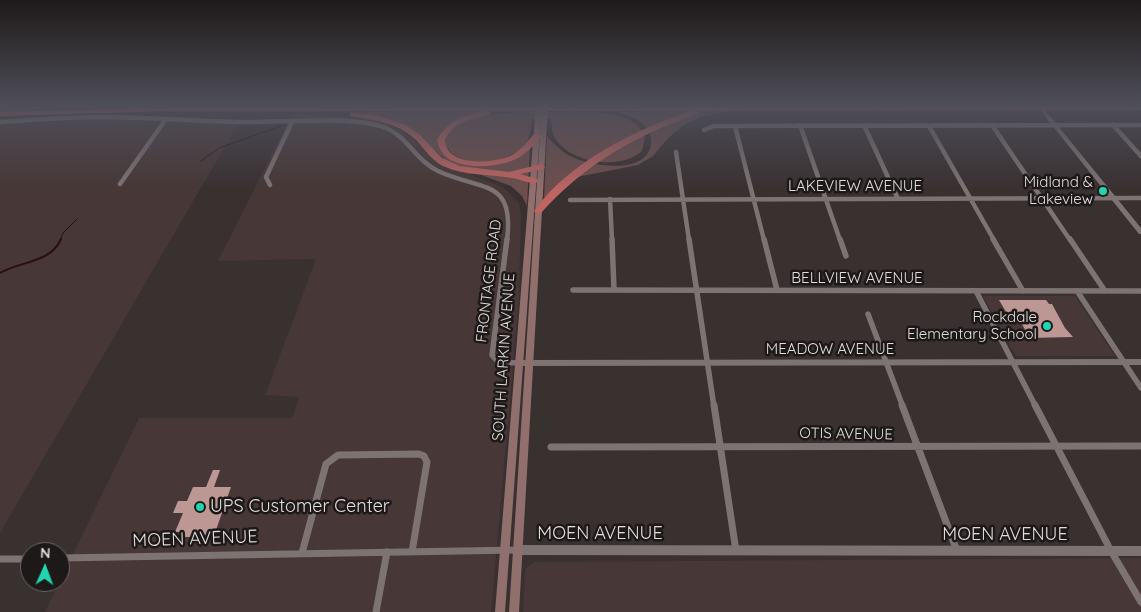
<!DOCTYPE html>
<style>
body{margin:0}
#map{position:relative;width:1141px;height:612px;overflow:hidden;background:#393030;font-family:Quicksand,sans-serif}
canvas{display:block}
.north{position:absolute;left:20px;top:542px;width:50px;height:50px;box-sizing:border-box;background:#1d1919;border:1px solid #6b6767;border-radius:50%;rotate:2deg;font-size:14px;font-weight:700;line-height:20px;text-align:center;color:#e1dbdb}
.north::after{content:'';display:block;margin:auto;width:18px;height:22px;background:#22d5af;clip-path:polygon(50% 0,100% 100%,50% 72%,0 100%)}
</style>
<div id="map">
<canvas width="1141" height="612"></canvas>
<div class="north">N</div>
</div>
<script>
const ctx = document.querySelector('canvas').getContext('2d');
ctx.lineJoin = 'round';
function fillPath(path, color) {
  ctx.fillStyle = color;
  ctx.fill(path, 'evenodd');
}
function trace(path, color, width, dash) {
  ctx.strokeStyle = color;
  ctx.lineWidth = width;
  ctx.lineCap = dash ? 'butt' : 'round';
  ctx.setLineDash(dash || []);
  ctx.stroke(path);
}
function drawText(font, color, halo, rows, align = 'center') {
  ctx.font = font + ' Quicksand,sans-serif';
  ctx.lineWidth = 5;
  ctx.setLineDash([]);
  ctx.textBaseline = 'middle';
  ctx.strokeStyle = halo;
  ctx.fillStyle = color;
  for (const [text, x, y, turn = 0] of rows) {
    ctx.save();
    ctx.translate(x, y);
    ctx.rotate((+turn || 0) * Math.PI / 180);
    ctx.textAlign = isNaN(turn) ? turn : align;
    if (halo) ctx.strokeText(text, 0, 0);
    ctx.fillText(text, 0, 0);
    ctx.restore();
  }
}
const built = new Path2D(`
 M292 114 367 118 390 124 410 136 436 162 503 187 519 203 521 213 519 298 491 612H45L139 418H292L299 397 265 395 316 259 218 261Z
 M102 119 238 124 0 533V124Z
 M983 296H1075L1115 356H1016Z
 M1141 558V612H523L525 569 534 562Z`);
const green = new Path2D(`
 M49 105 40 110 0 112V107Z
 M58 105H1024L1025 106H198L54 109Z
 M489 111C472 114 449 119 440 135L441 151 452 160 493 165 530 147 527 206 522 196 511 186 449 163 421 138 376 116 352 112Z
 M729 111 701 117 684 125 668 138 653 156 638 165 577 177 544 198 547 137C554 143 560 151 570 156 589 166 647 176 651 144 652 136 648 128 642 123 635 117 625 115 618 112Z
 M584 112C606 113 635 113 645 137L642 151C620 171 570 163 555 138 551 132 552 125 551 119H532C531 127 531 135 527 142 512 164 458 172 445 144 442 104 559 113 584 112Z`);
const streamFar1 = new Path2D(`
 M201 161 219 148 284 125
 M60 240 63 233 77 219`);
const stream = new Path2D(`
 M0 273C20 261 51 263 61 239`);
const building = new Path2D(`
 M999 300H1046L1049 304H1052L1065 328 1073 337 1030 338 1020 321 1010 319Z
 M213 470H220L214 487H231L215 533 208 532 206 537H181L182 532H175L183 513H173L178 501H187L193 487H206Z`);
const minorFar2 = new Path2D(`
 M0 122C34 120 68 117 102 117 152 117 201 122 250 122 285 122 352 116 383 127 407 135 416 161 438 171 481 191 515 178 507 240
 M800 125 840 240
 M864 125 898 199
 M992 125 1070 240
 M1113 125 1141 156
 M735 126 764 240
 M929 126 994 240
 M704 130 714 126 1141 125
 M676 152 689 240
 M120 184 166 119
 M270 185 266 177 292 122
 M610 199 612 240
 M570 200 1141 198`);
const minorFar1 = new Path2D(`
 M507 239 492 355 498 362 519 363
 M612 239 614 290
 M689 239 714 407
 M764 239 777 290
 M840 239 846 256
 M993 239 1023 291
 M1070 239 1105 291
 M573 290 1141 291
 M976 291 1036 407
 M1077 291 1141 388
 M868 314 903 407`);
const minor = new Path2D(`
 M714 405 736 551
 M902 405 957 551
 M1035 405 1111 551 1141 602
 M551 447 1141 446
 M302 553 326 464 338 455 419 454 424 456 427 462 412 552
 M60 558 518 550
 M0 559H30
 M376 612 387 552`);
const tertiary = new Path2D(`
 M1036 105H1041L1141 228V234H1139Z
 M1141 359V365L519 366 516 365 515 363 516 361 519 360Z
 M518 545 1141 546V556L518 555 515 553 513 550 515 547Z`);
const secondary = new Path2D(`
 M536 105H542L505 612H495Z
 M542 105H548L519 612H509Z`);
const motorway = new Path2D(`
 M0 105H12L8 107H0Z
 M1141 106V110L698 111V114C637 134 584 165 541 213L538 214 534 211C569 162 636 129 691 111H488L491 113 490 115C472 119 453 121 445 140 446 146 447 150 452 154 466 165 495 162 510 156 520 151 527 142 534 134H537L541 136C535 144 527 153 518 158 500 168 454 172 441 151 439 148 438 144 437 140 447 120 465 115 486 111H167L0 116V112L167 107Z
 M350 112 379 116 406 125 420 135 442 158 460 166 509 172 541 164 545 167 544 169 520 174 537 179 538 181 534 184C526 182 519 179 512 178 489 174 464 176 443 166 431 160 424 148 415 139 396 122 374 120 350 116Z`);
const markers = [
 [1103,191,5,"#22d5af"],
 [1047,326,5,"#22d5af"],
 [200,507,5,"#22d5af"]
];
const poiNames = [
 ["Midland &",1093,182],
 ["Lakeview",1093,199],
 ["Rockdale",1037,317],
 ["Elementary School",1037,334]
];
const streetNames = [
 ["LAKEVIEW AVENUE",855,186],
 ["BELLVIEW AVENUE",857,278],
 ["FRONTAGE ROAD",489,281,-83],
 ["MEADOW AVENUE",830,349],
 ["SOUTH LARKIN AVENUE",504,357,-86],
 ["OTIS AVENUE",846,434,1]
];
const nearPoinames = [
 ["UPS Customer Center",210,507]
];
const nearStreetnames = [
 ["MOEN AVENUE",600,534],
 ["MOEN AVENUE",1005,535],
 ["MOEN AVENUE",195,539,-2]
];
fillPath(built, '#473736');
fillPath(green, '#6e4e4c');
trace(streamFar1, '#2b0f0f', 1);
trace(stream, '#2b0f0f', 2);
fillPath(building, '#bd9794');
trace(minorFar2, '#7d7372', 4.5);
trace(minorFar1, '#7d7372', 5.5);
trace(minor, '#7d7372', 7);
fillPath(tertiary, '#7d7372');
fillPath(secondary, '#906f6d');
fillPath(motorway, '#be6562');
const sky = ctx.createLinearGradient(0, 0, 0, 190);
sky.addColorStop(0, '#1f1a1a');
sky.addColorStop(0.55, '#4e4e59');
sky.addColorStop(1, '#4e4e5900');
ctx.fillStyle = sky;
ctx.fillRect(0, 0, 1141, 190);
for (const [x, y, r, color] of markers) {
  const dot = new Path2D();
  dot.arc(x, y, r, 0, 2 * Math.PI);
  ctx.fillStyle = color;
  ctx.fill(dot);
  trace(dot, '#1d1919', 2);
}
drawText('15px', '#e1dbdb', '#1d1919', poiNames, 'right');
drawText('15px', '#e1dbdb', '#1d1919', streetNames);
drawText('18px', '#e1dbdb', '#1d1919', nearPoinames, 'left');
drawText('18px', '#e1dbdb', '#1d1919', nearStreetnames);
</script>
